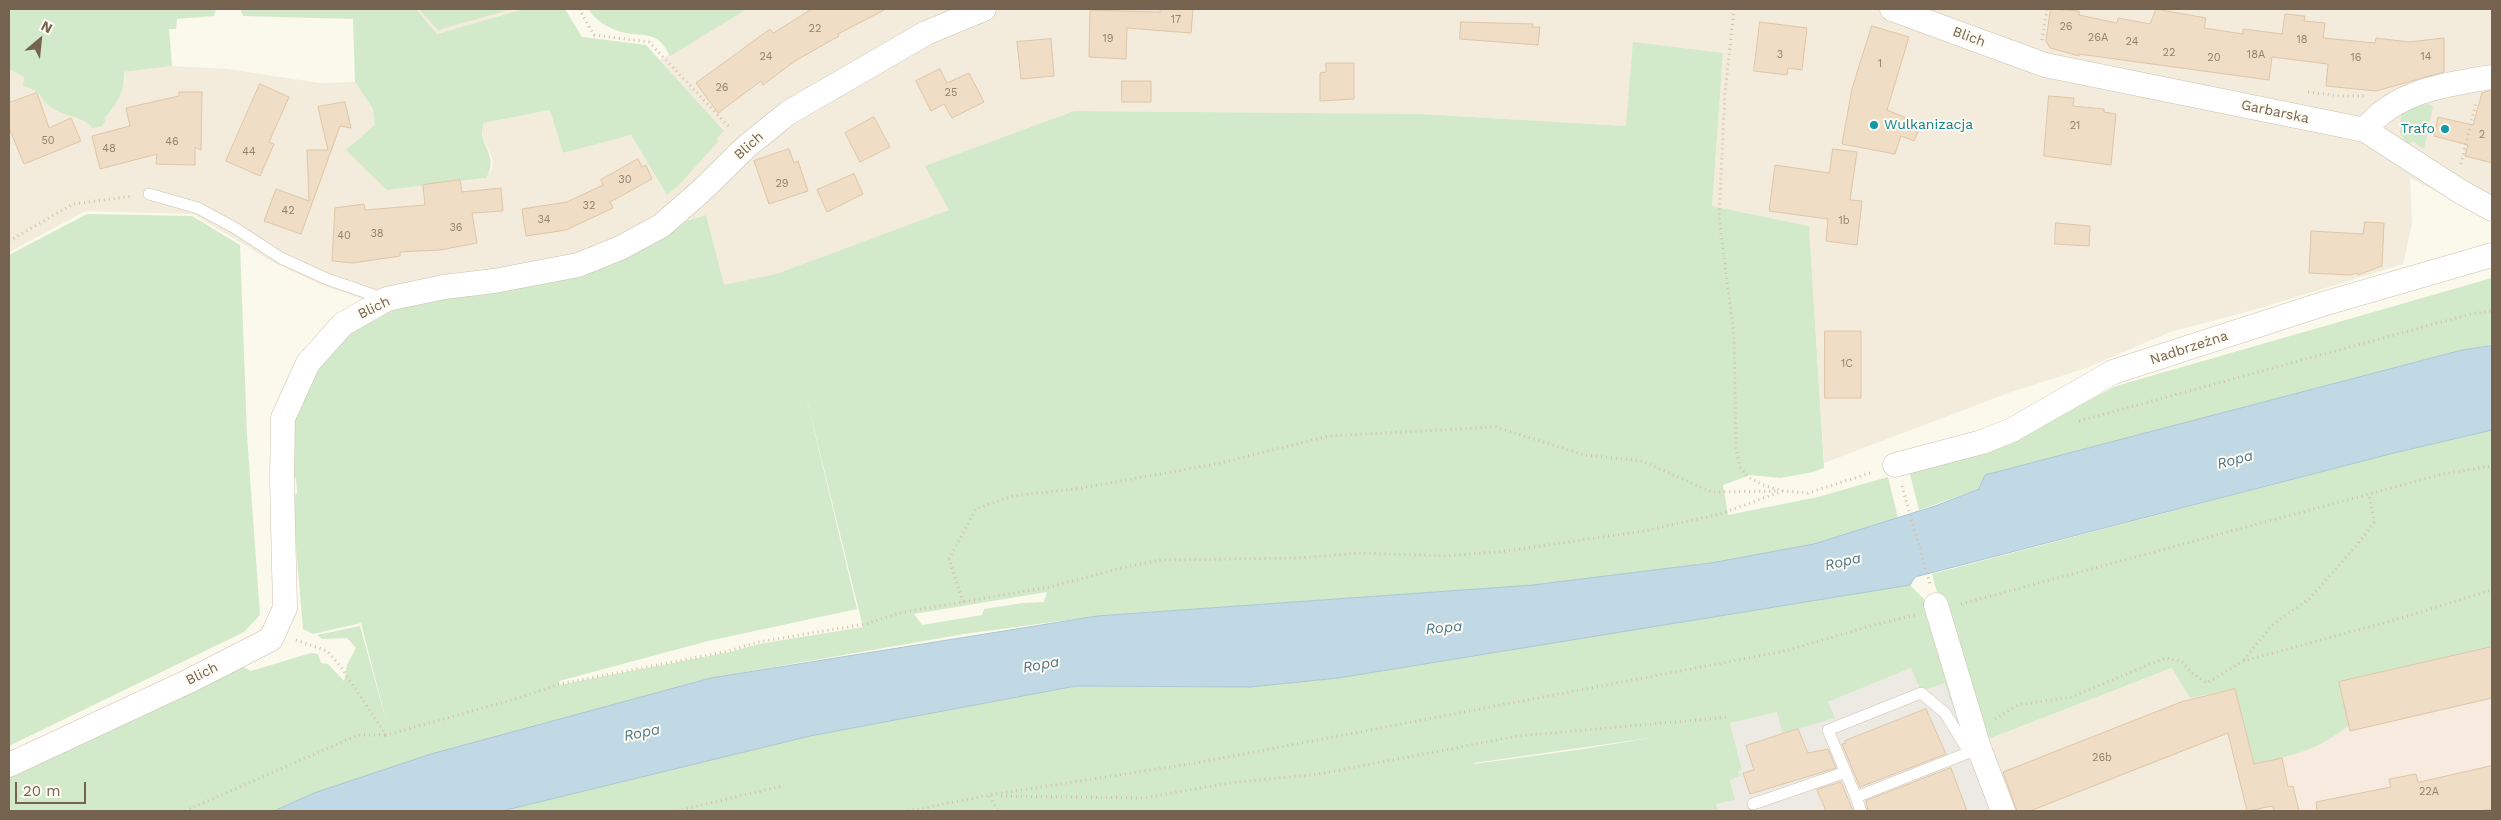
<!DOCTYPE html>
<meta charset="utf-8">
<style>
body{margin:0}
#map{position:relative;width:2501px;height:820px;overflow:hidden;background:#fbf8ec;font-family:"Work Sans",sans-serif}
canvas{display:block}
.frame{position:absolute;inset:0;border:10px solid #756350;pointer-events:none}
.north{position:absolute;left:15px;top:15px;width:50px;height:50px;-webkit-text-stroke:4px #fefbf2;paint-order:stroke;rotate:28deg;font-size:14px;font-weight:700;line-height:20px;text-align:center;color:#756350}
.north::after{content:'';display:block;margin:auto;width:18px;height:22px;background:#756350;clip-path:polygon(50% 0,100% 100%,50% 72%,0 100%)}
.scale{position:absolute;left:15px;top:782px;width:71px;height:22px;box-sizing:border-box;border:2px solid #756350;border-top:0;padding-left:6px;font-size:15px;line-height:18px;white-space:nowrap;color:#756350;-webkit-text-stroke:4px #fefbf2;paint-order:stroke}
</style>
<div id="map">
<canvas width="2501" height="820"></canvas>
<div class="frame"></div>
<div class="north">N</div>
<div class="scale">20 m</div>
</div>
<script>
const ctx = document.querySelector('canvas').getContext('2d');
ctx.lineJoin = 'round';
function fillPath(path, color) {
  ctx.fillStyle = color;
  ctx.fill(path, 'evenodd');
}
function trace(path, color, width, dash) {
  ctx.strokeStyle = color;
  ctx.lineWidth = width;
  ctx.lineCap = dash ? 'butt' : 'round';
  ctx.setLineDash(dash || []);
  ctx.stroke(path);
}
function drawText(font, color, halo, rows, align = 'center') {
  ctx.font = font + ' "Work Sans",sans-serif';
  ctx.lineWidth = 4;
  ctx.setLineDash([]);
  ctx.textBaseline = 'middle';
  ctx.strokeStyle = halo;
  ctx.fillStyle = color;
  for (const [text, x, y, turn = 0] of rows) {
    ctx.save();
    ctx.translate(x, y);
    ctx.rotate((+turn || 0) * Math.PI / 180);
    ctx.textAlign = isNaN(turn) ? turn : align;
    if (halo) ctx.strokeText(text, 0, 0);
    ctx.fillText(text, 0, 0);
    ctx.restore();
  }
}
const residential = new Path2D(`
 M416 9H524L437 34Z
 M747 9H2492V220L2410 178 2412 224 2403 264 2257 309 2170 332 2086 368 2008 393 1824 463 1809 226 1712 206 1723 53 1626 126 1421 114 1074 111 926 166 950 210 776 274 724 286 705 215 680 222 663 235 388 307 321 285 273 262 193 214 86 211 9 252V69L24 77V86L38 91 51 107 86 120 103 118 112 110 126 81 124 72 172 66 227 69 320 83 355 82 373 109 375 118 387 190 483 179 492 170 493 160 484 141 482 128 485 123 550 110 563 153 631 135 667 195 679 185 718 142 716 139 724 131 660 60Z
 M2173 668 2190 698 2218 693 2237 768 2263 762 2274 811H1996L1978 743Z`);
const commercial = new Path2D(`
 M2492 620V811H2274L2263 762 2254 764Z`);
const industrial = new Path2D(`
 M1911 668 1944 683 1996 811H1718L1716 804 1735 799 1730 780 1740 776 1738 771 1742 770 1730 723 1777 712 1782 732 1834 718 1828 702Z`);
const green = new Path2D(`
 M9 9H216L214 16 177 19 176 29H169L172 66 124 72C127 87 115 108 104 118L105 121 102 126 93 128C81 115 64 117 51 107 37 97 46 93 23 86L24 77 9 69Z
 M240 9H416L437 34 524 9H565L582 37 646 45 724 131 717 138 718 142 679 185 667 195 631 135 563 153 550 110 484 123C475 143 501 155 486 178L387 190 346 150 375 125 373 109 355 82 353 19 243 16Z
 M419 9H512L438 30Z
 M588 9H747L670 56C667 51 663 43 658 40 650 34 641 35 631 34 614 31 598 24 588 9Z
 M1633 42 1723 53 1712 206 1809 226 1824 468 1813 472 1780 478 1750 475 1723 485 1728 515 1818 497 1888 477 1898 518 1814 544 1711 563 1533 585 1097 616 964 634 711 678 425 756 312 794 274 811H9V774L242 666 251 671 311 653 318 654 321 663 328 664 344 681 347 665 356 648 347 638 322 639 317 635 360 626 388 728 361 623 313 634 303 629 292 499 297 493 296 478 291 475V447L296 406 308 379 343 337 391 309 706 215 724 285 776 274 949 210 925 166 1074 111 1421 114 1626 126ZM802 380 863 627 759 644 730 652 559 685V681L708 641 857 609ZM1047 592 1044 602 1023 603 984 609 982 615 922 625 914 614Z
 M2428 104 2433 106 2424 149 2413 141 2408 145 2400 133 2401 115 2413 106Z
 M87 214 192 216 240 245 247 436 260 615 244 632 9 746V255Z
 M2492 278V346L2462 350 1985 475 1979 489 1919 510 1909 470 2021 437 2116 386Z
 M2492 430V647L2340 682 2349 725C2317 751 2293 755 2254 764L2235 689 2190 698 2172 668 1978 743 1932 574 2394 453Z
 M1910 585 1925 600 1932 617 1958 720 1944 683 1921 691 1911 668 1828 702 1835 718 1782 733 1777 712 1730 723 1742 770 1738 771 1740 776 1730 780 1735 800 1716 804 1718 811H1002L996 809 991 811H511L510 809 810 736 1076 686 1250 687 1338 678ZM1656 737 1577 750 1474 764V763Z`);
const water = new Path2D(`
 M2492 346V430L2394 453 1915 577 1910 585 1338 678 1250 687 1076 686 810 736 502 811H274L314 793 431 754 711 678 1097 616 1533 585 1711 563 1814 544 1935 506 1979 489 1985 475 2462 350Z`);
const building = new Path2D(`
 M812 9H886L838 34 839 36 795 61 763 85 761 81 718 113 696 83 770 29 773 33Z
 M1160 9H1193L1191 33 1127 28 1126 59 1089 57 1090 10 1160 12Z
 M2051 9 2079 11V15L2117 23 2118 18 2150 24 2156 9 2206 18 2204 28 2243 34V29L2282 34 2285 14 2305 16 2304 21 2325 23 2323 38 2375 43 2376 38 2409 42 2444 38V72L2376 91 2326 86 2328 64 2272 57 2269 80 2079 54V56L2050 48 2046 41Z
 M1461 22 1533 24 1532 27H1540L1538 45 1460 39Z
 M1760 22 1807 28 1802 70 1788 68 1787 75 1754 71Z
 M1872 26 1909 37 1887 110 1921 124 1914 141 1901 136 1895 154 1842 144 1852 89Z
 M1051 39 1054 76 1021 79 1017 42Z
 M1326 63H1354V99L1320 101V73L1326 72Z
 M940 69 947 83 969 73 984 102 952 118 944 104 931 111 916 81Z
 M1122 81H1151V102H1122Z
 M260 84 289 97 269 142 274 144 260 176 226 161Z
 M2492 91V163L2465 156 2468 145 2434 136 2438 117 2473 125 2482 93Z
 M179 92H202L201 150 195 147V165L156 164 157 154 100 169 92 136 130 126 126 108 179 96Z
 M37 93 49 128 71 118 81 141 24 164 9 128V103Z
 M2049 96 2074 98 2073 106 2104 109V112L2116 114 2111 165 2044 156Z
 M345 102 351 128 340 126 301 234 264 221 276 189 309 201 307 150H328L318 107Z
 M874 117 890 147 860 162 845 133Z
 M789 149 794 163 798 161 808 191 769 204 754 161Z
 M1833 149 1857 152 1850 200 1862 201 1857 245 1826 241 1828 219 1769 211 1775 165 1829 173Z
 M638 159 642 167 646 165 652 179 610 202 613 208 566 230 526 236 522 209 567 202 603 185 601 180Z
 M854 174 863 194 827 212 817 190Z
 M460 180 462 192 501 188 503 211 472 213 477 243 440 250 400 252V256L353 263 332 261 335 208 364 204 365 210 425 205 423 185Z
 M2365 222 2384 223 2382 266 2358 275V273L2350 275 2309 273 2311 231 2363 234Z
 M2056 223 2090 226 2089 246 2055 244Z
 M1825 331H1861V398H1825Z
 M2492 647V698L2350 731 2339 682Z
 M2235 689 2254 764 2282 758 2288 787 2293 786 2299 811H2274L2273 806 2247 811 2228 733 2030 811H2017L2003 772 2181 702Z
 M1926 709 1946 754 1860 787 1842 744 1846 743 1845 741Z
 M1798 729 1808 753 1828 749 1836 768 1750 794 1743 773 1754 770 1746 746Z
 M2492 766V809L2480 811H2317L2316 802 2391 787 2389 779 2416 774 2418 782Z
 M1951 768 1967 811H1868L1866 801Z
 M1841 782 1853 811H1826L1817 790Z`);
const path = new Path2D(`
 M579 9 594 35 649 42 731 129
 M1734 9 1725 93 1719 217 1734 337 1736 448 1740 467 1748 477 1763 485 1783 491 1808 493 1873 472
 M2042 40 2047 9
 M2308 92 2340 96H2364
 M2461 164 2476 102
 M9 241 73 204 133 196
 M2079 421 2471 314 2492 311
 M1902 486 1930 584
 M963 602 949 559 976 509 1012 496 1075 489 1216 464 1329 436 1496 427 1584 455 1642 461 1712 492 1779 491
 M1961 604 2443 474 2492 466
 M296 640 327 651 341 667 386 735 512 700 560 684 729 651 758 642 866 624 899 613 1049 587 1122 568 1161 560 1298 558 1361 553 1445 556 1506 551 1644 531 1720 514 1783 491
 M2244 660 2271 626 2309 599 2357 545 2374 522 2369 494
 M1995 719 2018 705 2071 697 2165 658 2181 661 2192 673 2207 683 2243 661 2391 621 2492 590
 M990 796 997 811
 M1001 796 1144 798 1229 783 1319 774 1518 736 1730 717
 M185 811 358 735H386
 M677 811 782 786
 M908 811 990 795 1196 763 1785 651 1877 624 1916 615`);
const lane = new Path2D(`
 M149 194 198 208 235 228 281 258 327 279 385 299
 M1856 797 1828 730 1921 693 1945 713 1969 752
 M1753 804 1846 772
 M1861 811 1856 797 1975 750`);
const street = new Path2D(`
 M1892 9 2045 65 2365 130 2461 192 2492 209
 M2365 130C2395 91 2447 84 2492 77
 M1895 465 1982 442 2012 430 2113 372 2323 304 2492 255
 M1936 605 1979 748 2003 811
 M9 765 189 681 271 639 285 608 282 480 283 418 308 363 343 324 387 299 444 287 494 281 578 265 620 248 661 226 700 192 747 146 788 113 926 33 984 9`);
const markers = [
 [1874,125,5,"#0f9aa8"],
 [2445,129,5,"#0f9aa8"]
];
const numberNames = [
 ["17",1176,20],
 ["26",2066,27],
 ["22",815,29],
 ["26A",2098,38],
 ["19",1108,39],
 ["18",2302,40],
 ["24",2132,42],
 ["22",2169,53],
 ["3",1780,55],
 ["18A",2256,55],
 ["24",766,57],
 ["14",2426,57],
 ["20",2214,58],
 ["16",2356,58],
 ["1",1880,64],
 ["26",722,88],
 ["25",951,93],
 ["21",2075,126],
 ["2",2482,135],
 ["50",48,141],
 ["46",172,142],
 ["48",109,149],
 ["44",249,152],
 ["30",625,180],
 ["29",782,184],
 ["32",589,206],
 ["42",288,211],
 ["34",544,220],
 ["1b",1844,221],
 ["36",456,228],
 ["38",377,234],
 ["40",344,236],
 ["1C",1847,364],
 ["26b",2102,758],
 ["22A",2429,792]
];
const streetNames = [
 ["Blich",1969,37,20],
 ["Garbarska",2275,112,12],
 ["Blich",749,146,-42],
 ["Blich",374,308,-26],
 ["Nadbrzeżna",2189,348,-18],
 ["Blich",202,674,-27]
];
const cultureNames = [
 ["Wulkanizacja",1884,125],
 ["Trafo",2435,129,"right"]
];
const waterNames = [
 ["Ropa",2235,460,-15],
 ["Ropa",1843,562,-13],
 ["Ropa",1444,628,-5],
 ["Ropa",1041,665,-10],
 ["Ropa",642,733,-12]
];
fillPath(residential, '#f3ebdb');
fillPath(commercial, '#f7eade');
fillPath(industrial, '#edeae4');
fillPath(green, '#d2e9ca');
fillPath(water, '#c1d9e4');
trace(water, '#a8c7d5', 1);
fillPath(building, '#efddc5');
trace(building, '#e0c6a7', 1);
trace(lane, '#cdc2b2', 12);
trace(street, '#cdc2b2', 25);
trace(path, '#d4c0a8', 3, [1, 4]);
trace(lane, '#fff', 11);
trace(street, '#fff', 24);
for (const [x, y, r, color] of markers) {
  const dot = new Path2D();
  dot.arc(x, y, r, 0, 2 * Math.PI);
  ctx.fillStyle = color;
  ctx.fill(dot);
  trace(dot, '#fefbf2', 2);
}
drawText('11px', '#94826d', null, numberNames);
drawText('14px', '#756350', '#fefbf2', streetNames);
drawText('14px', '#0d838f', '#fefbf2', cultureNames, 'left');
drawText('italic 15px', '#4e788d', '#fefbf2', waterNames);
</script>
